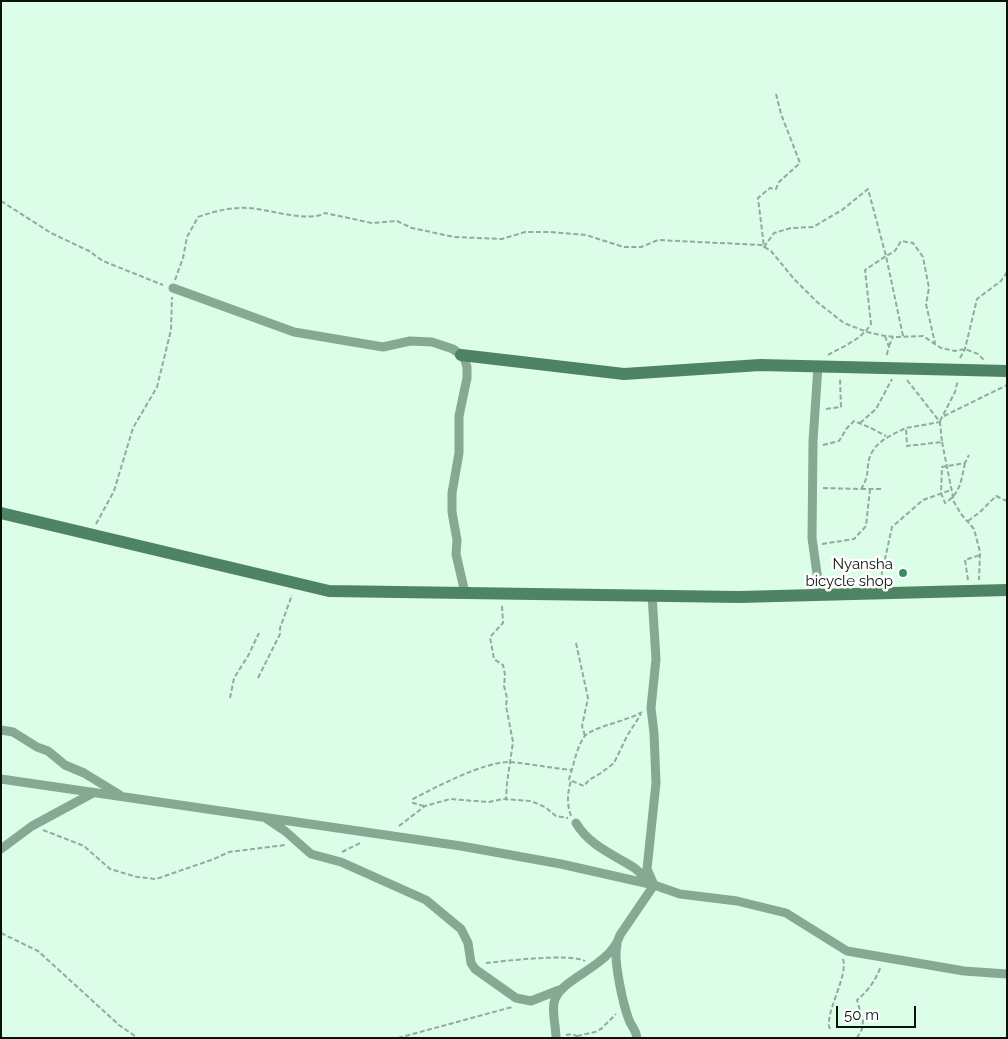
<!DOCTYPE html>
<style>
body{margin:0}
#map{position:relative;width:1008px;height:1039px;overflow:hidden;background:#dcfde8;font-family:Raleway,sans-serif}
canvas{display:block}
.frame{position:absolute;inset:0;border:2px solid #08130d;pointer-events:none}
.scale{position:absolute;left:836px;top:1006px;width:80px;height:22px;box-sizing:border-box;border:2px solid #08130d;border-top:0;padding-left:6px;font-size:15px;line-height:18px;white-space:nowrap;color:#08130d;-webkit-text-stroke:4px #fff;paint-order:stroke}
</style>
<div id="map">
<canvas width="1008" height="1039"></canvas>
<div class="frame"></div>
<div class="scale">50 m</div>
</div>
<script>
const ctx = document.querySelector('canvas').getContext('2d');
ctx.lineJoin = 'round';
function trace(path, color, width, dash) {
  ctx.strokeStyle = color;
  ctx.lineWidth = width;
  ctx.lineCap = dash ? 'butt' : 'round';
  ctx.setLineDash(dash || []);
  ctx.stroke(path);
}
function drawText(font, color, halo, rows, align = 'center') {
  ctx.font = font + ' Raleway,sans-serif';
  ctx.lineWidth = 5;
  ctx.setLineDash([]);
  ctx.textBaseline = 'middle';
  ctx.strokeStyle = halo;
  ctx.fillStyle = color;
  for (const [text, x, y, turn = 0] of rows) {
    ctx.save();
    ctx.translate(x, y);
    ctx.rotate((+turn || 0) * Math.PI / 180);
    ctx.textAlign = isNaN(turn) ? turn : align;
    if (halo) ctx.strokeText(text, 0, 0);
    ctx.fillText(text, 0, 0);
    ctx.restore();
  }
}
const path = new Path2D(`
 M776 94 781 114 800 163 779 182 776 189 770 188 758 198 764 247 774 233 791 228 813 227 842 210 868 189 886 256 895 251 901 241 913 243 923 257 929 288 926 304 935 343
 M1 201 51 233 89 251 103 261 163 285
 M175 280 183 258 187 237 198 217C215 211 231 207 248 208 269 209 308 223 325 213L372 223 397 221 412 228 454 237 502 239 525 232H550L586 235 624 247H641L658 240 761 245 771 251 794 279 817 302 844 323 867 332 885 336 897 337 923 336 941 348 955 351 965 349 978 354 984 360
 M885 336 889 347 886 357
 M889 346 893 337
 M828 355C842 347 862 339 871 324L865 270 886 256 903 336
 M960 358 965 349 977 299 1001 281 1007 272
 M907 380 940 422 942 442 907 446 906 428 940 422
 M826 409 841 407 840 379
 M944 416 1007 385
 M940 421 955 392 958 380
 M860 423 876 409 892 379
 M942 442 954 502 961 514 974 529 980 552 979 580
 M823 445 839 441 847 428 854 421 871 428 886 436
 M965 463C961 480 961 493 945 503L941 493 942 467 965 463 969 455
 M823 488 861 489C871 474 865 467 871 454 878 440 893 434 906 428
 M861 489H882
 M968 521 980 512 996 496 1007 501
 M96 524 114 491 133 428 157 387 171 330 172 297
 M822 544 854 539 866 526 870 489
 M968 580 965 560 980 555
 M880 582 892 527 923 500 951 490
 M502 606 503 623 490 637 494 659 503 665 505 675 504 686 507 698 506 706 513 742 507 783 506 799
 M576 643 588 698 582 726 585 736
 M258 678 280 634V628L292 595
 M230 698 234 678 248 656 259 633
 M572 781 584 786 589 780 601 773 614 763 627 736 641 714
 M424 806 413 803V799C436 787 485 761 511 762 531 764 551 768 572 770
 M571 816C567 805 567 793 571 781L569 779C574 765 576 749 584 737 591 727 628 721 642 712
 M399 826 425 806 450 799 489 802 503 799 531 801 545 807 556 816 568 818
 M43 830 84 846 110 869 137 877 156 879 214 859 229 852 285 845
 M342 852 362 842
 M1 933 38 951 119 1025 138 1038
 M486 963C504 961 571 953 585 961
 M830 1029C829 1026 828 1024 829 1021 830 1005 848 973 843 959
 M566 1035 572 1034 581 1038
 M577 1036 595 1032 601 1029 616 1014
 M398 1038 512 1007
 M857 1038 862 1029 863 1021 857 1000C868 991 876 980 881 966`);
const street = new Path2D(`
 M173 288 294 332 383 347 410 341 432 342 453 349 464 357 467 367V378L459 416V453L452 493V512L457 540 456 554 465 593
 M818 366 813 441 812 538 820 595
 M652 595 656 659 651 708 654 733 656 783 647 869 654 885
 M1 730 13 732 37 747 48 751 65 765 84 773 120 795
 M1 779 461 846 561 864 654 885 680 894 737 901 786 913 847 951 964 971 1007 974
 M267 819 285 831 311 854 341 862 426 900 461 929 468 943 471 963 475 969 516 998 531 1001 559 990
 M576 823C589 845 612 854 633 867 640 872 645 878 652 883
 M1 849 32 826 93 793
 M617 945C613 960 623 1004 629 1020 632 1028 636 1029 637 1038
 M556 1038C556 1027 552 1013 554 1003 558 978 610 968 620 935L654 885`);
const secondary = new Path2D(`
 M461 355 624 374 760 365 1007 371
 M1 513 329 591 739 597 1007 590`);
const markers = [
 [903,573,5,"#3a8f62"]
];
const poiNames = [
 ["Nyansha",893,564],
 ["bicycle shop",893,581]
];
trace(path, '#92ab9c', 2, [5, 2.5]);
trace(street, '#86a993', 9);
trace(secondary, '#4e8464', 12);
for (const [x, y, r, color] of markers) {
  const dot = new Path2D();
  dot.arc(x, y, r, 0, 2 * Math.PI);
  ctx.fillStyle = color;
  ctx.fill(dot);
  trace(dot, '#fff', 2);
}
drawText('15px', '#08130d', '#fff', poiNames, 'right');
</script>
